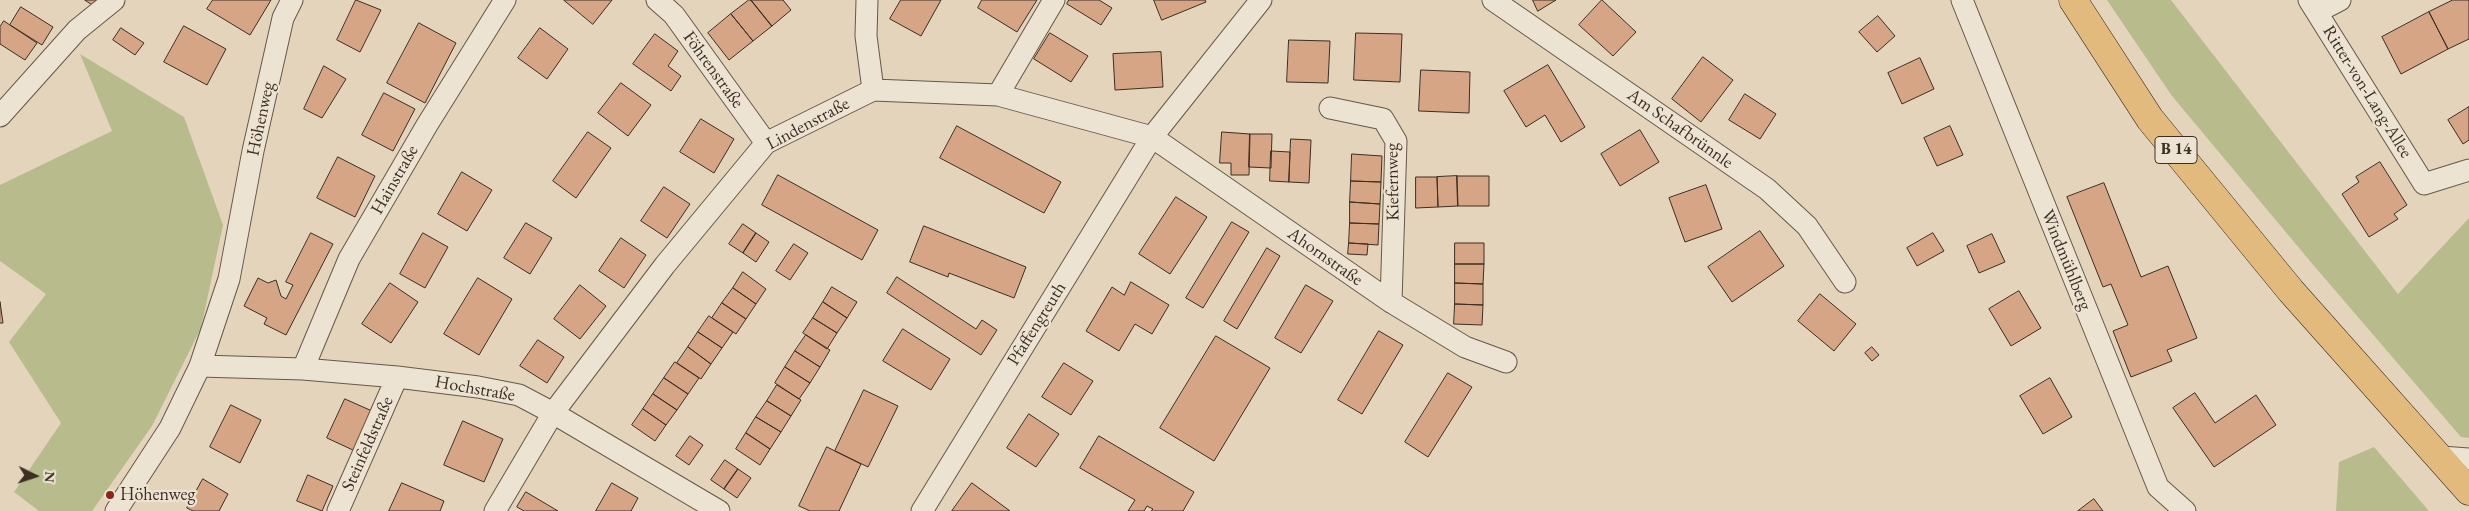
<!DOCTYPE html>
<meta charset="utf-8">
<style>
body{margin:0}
#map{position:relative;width:2469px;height:511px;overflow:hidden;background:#e3d4bb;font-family:"EB Garamond",serif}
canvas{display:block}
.north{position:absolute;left:10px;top:451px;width:50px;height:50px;-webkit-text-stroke:4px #ede3d3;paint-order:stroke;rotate:94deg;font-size:14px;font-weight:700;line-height:20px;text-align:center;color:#3c2e22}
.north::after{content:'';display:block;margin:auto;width:18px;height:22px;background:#3c2e22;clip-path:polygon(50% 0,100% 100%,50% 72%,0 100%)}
</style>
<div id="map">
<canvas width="2469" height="511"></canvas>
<div class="north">N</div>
</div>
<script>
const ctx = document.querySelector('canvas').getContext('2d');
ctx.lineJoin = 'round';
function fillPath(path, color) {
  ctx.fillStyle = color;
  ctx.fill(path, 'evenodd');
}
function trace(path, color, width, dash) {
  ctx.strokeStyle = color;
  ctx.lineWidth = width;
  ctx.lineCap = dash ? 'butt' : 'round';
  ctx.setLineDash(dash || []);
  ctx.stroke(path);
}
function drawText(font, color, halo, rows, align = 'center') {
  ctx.font = font + ' "EB Garamond",serif';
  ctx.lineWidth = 4.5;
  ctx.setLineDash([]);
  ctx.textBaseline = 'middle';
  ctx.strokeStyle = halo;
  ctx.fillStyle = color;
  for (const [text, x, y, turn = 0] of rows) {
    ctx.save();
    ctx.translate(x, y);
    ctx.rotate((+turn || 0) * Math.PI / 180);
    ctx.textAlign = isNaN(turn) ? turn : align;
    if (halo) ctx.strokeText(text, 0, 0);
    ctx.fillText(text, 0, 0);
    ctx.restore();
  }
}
const green = new Path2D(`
 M2107 0H2171L2398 294 2469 218V438L2461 437 2315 267 2172 96Z
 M80 54 184 117 223 225 201 328 152 426 92 511H39L14 492 61 423 9 342 46 294 0 261V185L112 131Z
 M2374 447 2429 511H2336L2339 462Z`);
const building = new Path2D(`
 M85 0H98L93 5Z
 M213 0H271L250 35 207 9Z
 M356 0 381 10 360 52 337 40Z
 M564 0H612L593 24Z
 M749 0H751L772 26 753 41 731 14Z
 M751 0H783L791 10 772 26Z
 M901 0H941L921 36 890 19Z
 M982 0H1037L1017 32 978 8Z
 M1069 0H1099L1112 8 1101 25 1067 4Z
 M1154 0H1205L1206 2 1162 20Z
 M1533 0H1556L1538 11Z
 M1602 0 1636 32 1613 56 1579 25Z
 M2453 0H2469V39L2448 49 2429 12Z
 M21 7 53 27 42 45 10 25Z
 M2429 12 2448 49 2401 74 2382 37Z
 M731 14 753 41 729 60 708 33Z
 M1878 16 1895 36 1877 52 1859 32Z
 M4 21 37 43 25 60 0 44V27Z
 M419 23 456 43 425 103 387 83Z
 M184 26 226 49 207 85 164 62Z
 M121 28 144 43 135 55 113 40Z
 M540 28 568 49 547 79 518 58Z
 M1050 33 1088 56 1071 82 1034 59Z
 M1356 33 1402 34 1400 82 1354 80Z
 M655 34 678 51 668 66 681 76 671 91 633 64Z
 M1289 40 1330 41 1328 83 1287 82Z
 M1161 52 1163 87 1115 90 1113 54Z
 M1703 57 1733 80 1701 122 1672 99Z
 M1920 58 1934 89 1902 104 1888 73Z
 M1548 65 1585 127 1561 142 1545 115 1526 127 1504 91Z
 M324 66 346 79 322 118 304 109Z
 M1421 70 1470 72 1469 113 1419 111Z
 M621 83 651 105 628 136 598 113Z
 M384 93 415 109 393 151 362 135Z
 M1745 94 1776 114 1760 139 1729 120Z
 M2469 107V140L2463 144 2448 120Z
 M701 119 734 139 714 173 680 152Z
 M957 126 1061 182 1044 213 940 158Z
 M1950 126 1963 155 1937 166 1924 138Z
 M1640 130 1659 162 1620 186 1601 154Z
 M588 132 611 148 576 198 553 181Z
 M1222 132 1250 134 1249 175H1231V163H1220Z
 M1250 134H1272L1271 168 1249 167Z
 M1291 139 1311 140 1309 183 1289 182Z
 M1271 151 1290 152 1289 182 1270 181Z
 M1352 154 1382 156 1381 182 1351 181Z
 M338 157 375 176 355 217 317 198Z
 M2380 162 2407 205 2394 214 2398 219 2369 237 2342 194 2359 182 2356 177Z
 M462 172 492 190 467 231 438 214Z
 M778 175 878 230 862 260 762 205Z
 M1457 176 1458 206 1438 207 1437 177Z
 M1457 176H1489V206H1458Z
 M1416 177H1437L1438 207 1416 208Z
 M1351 181 1381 182 1380 204 1350 202Z
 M2104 183 2141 277 2168 266 2197 338 2167 350 2172 361 2131 377 2113 331 2128 325 2111 284 2103 287 2067 197Z
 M1706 185 1722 229 1685 242 1669 198Z
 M664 187 690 204 667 238 641 221Z
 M1176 197 1207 217 1170 274 1139 254Z
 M1350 202 1380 204 1379 224 1350 223Z
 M1232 222 1249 232 1203 308 1186 298Z
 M526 223 552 238 530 274 504 258Z
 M1350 223 1379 224 1378 245 1349 243Z
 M743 224 756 233 743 253 729 244Z
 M924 226 1026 267 1014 298 949 273 948 277 910 262Z
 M1760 231 1784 266 1732 302 1708 267Z
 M311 233 333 244 286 335 264 324 267 318 244 306 258 278 268 283 276 280 281 296 286 299 293 285 286 282Z
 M423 233 448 247 425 288 400 274Z
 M756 233 769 242 756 262 743 253Z
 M1933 233 1944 251 1917 266 1907 248Z
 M1992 234 2005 262 1979 273 1967 246Z
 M621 238 646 255 624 288 599 271Z
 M1349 243 1368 244 1367 255 1348 254Z
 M1455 243H1484V264H1455Z
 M794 244 808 253 790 280 776 271Z
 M1267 248 1280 256 1237 329 1224 321Z
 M1455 264H1484L1483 284 1455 283Z
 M743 272 766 289 756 304 733 288Z
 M897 277 976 329 982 320 997 330 981 355 887 293Z
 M478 278 512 299 479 355 444 334Z
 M1131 282 1169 305 1152 334 1135 324 1119 351 1086 331 1112 287 1124 295Z
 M390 283 418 302 391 343 362 324Z
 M1455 283 1483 284V305L1455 304Z
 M580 285 606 306 580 339 554 319Z
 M1306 285 1333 301 1301 353 1275 338Z
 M832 287 857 302 847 318 823 302Z
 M733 288 756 304 746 319 722 303Z
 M2019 291 2041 328 2011 346 1989 309Z
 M1820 294 1856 324 1834 351 1798 321Z
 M0 302 3 323H0Z
 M823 302 847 318 837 333 813 318Z
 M722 303 746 319 736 334 712 318Z
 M1455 304 1483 305 1482 325 1454 324Z
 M709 316 733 332 722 348 698 332Z
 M813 318 837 333 827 349 803 333Z
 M903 329 950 359 931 390 883 361Z
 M1379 331 1403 345 1362 414 1338 400Z
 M698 332 722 348 711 364 688 347Z
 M806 335 830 350 820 367 795 351Z
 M1216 336 1270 368 1214 461 1160 428Z
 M538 340 564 357 547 383 520 366Z
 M688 347 711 364 701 379 677 363Z
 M1872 347 1879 355 1872 361 1865 353Z
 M795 351 820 367 810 383 785 367Z
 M675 362 699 378 688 394 664 378Z
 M1064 363 1093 381 1071 415 1042 397Z
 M785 367 810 383 799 399 775 383Z
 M1448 373 1472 387 1428 457 1405 442Z
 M664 378 688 394 677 410 653 394Z
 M2050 378 2072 417 2043 434 2020 396Z
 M777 385 801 400 791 416 767 401Z
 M864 390 898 406 868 467 835 451Z
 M2195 393 2215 423 2256 395 2276 425 2214 467 2173 408Z
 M653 394 677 410 666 425 643 409Z
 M345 399 372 411 355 451 327 438Z
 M767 401 791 416 781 432 756 417Z
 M231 405 261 420 240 463 210 447Z
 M643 409 666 425 655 441 632 425Z
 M1029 414 1059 434 1036 467 1007 448Z
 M756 417 781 432 770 449 746 433Z
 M463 421 503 439 484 482 444 465Z
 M746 433 770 449 760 465 736 449Z
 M690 436 703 445 689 465 676 456Z
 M1099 436 1194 492 1183 511H1151L1153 509 1147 506 1144 511H1128L1135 500 1080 468Z
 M827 447 861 464 839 511H810L799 506Z
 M725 460 738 469 724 489 711 480Z
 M738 469 751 478 737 498 724 489Z
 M308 475 333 486 322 511 297 501Z
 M203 479 228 494 219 511H193L187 508Z
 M402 483 444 501 440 511H389Z
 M612 483 638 498 631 511H596Z
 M972 483 1010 511H952Z
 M526 492 558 511H524L517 507Z
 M2094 499 2103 511H2078Z`);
const minor = new Path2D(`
 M657 0 674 15 766 143
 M867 0 866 36 873 90
 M1493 0 1767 189 1807 226 1845 282
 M1962 0 2158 487 2185 511
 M2309 0 2424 184 2469 170
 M2317 12 2340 0
 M998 95 1054 0
 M1330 108 1383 119 1396 141 1391 302
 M0 116 77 30 114 0
 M200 366 303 369 397 377 478 387 519 395 553 413 719 511
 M303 369 349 259 427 125 505 0
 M2441 457 2469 459
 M116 511 170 428 200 366 229 279 253 151 283 18 292 0
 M338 511 397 377
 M495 511 553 413 665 265 766 143 873 90 998 95 1152 137 1391 302 1465 347 1506 362
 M922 511 1152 137 1261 0`);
const primary = new Path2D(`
 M2073 0 2150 119 2291 291 2469 491`);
const markers = [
 [110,495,5,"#8f2418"]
];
const shields = [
 [2176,150,42]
];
const shieldNames = [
 ["B 14",2176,150]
];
const streetNames = [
 ["Föhrenstraße",713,70,54],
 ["Ritter-von-Lang-Allee",2367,92,58],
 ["Höhenweg",261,119,-78],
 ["Lindenstraße",808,124,-28],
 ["Am Schafbrünnle",1680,129,35],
 ["Hainstraße",395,180,-60],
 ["Kiefernweg",1393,182,-91],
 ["Ahornstraße",1325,257,35],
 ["Windmühlberg",2066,260,68],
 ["Pfaffengreuth",1037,324,-58],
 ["Hochstraße",475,389,10],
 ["Steinfeldstraße",368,444,-66]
];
const poiNames = [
 ["Höhenweg",120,495]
];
fillPath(green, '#b8bc8d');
fillPath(building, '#d6a585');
trace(building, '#3c2e22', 1);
trace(minor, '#665848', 23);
trace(primary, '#3c2e22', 29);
trace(minor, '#ede3d3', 21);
trace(primary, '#e2ba7e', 28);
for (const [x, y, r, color] of markers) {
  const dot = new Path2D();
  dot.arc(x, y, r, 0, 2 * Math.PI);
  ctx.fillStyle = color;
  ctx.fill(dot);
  trace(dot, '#ede3d3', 2);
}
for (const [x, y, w] of shields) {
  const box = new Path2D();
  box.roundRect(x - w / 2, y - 13.5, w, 27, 4);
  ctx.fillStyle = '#ede3d3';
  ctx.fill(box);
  trace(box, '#3c2e22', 1);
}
drawText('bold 16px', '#3c2e22', null, shieldNames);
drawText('18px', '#3c2e22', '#ede3d3', streetNames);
drawText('18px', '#3c2e22', '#ede3d3', poiNames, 'left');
</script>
